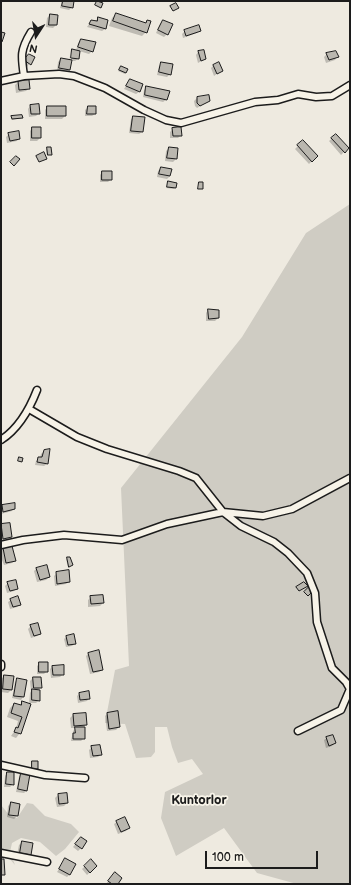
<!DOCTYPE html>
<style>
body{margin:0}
#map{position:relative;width:351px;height:885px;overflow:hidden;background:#eeeae0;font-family:"Balsamiq Sans",sans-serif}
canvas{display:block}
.frame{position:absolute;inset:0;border:2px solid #1c1c1c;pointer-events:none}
.north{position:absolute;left:16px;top:16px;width:40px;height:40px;-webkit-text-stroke:3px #f7f3e8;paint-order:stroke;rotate:192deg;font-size:11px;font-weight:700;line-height:16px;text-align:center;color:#1c1c1c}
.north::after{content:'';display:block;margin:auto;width:14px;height:18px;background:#1c1c1c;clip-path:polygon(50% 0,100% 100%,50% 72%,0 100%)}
.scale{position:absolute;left:205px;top:851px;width:113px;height:18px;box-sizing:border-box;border:2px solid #1c1c1c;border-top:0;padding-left:5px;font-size:12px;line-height:14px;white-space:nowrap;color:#1c1c1c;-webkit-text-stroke:3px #f7f3e8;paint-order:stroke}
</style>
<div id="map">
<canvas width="351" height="885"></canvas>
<div class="frame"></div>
<div class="north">N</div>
<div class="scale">100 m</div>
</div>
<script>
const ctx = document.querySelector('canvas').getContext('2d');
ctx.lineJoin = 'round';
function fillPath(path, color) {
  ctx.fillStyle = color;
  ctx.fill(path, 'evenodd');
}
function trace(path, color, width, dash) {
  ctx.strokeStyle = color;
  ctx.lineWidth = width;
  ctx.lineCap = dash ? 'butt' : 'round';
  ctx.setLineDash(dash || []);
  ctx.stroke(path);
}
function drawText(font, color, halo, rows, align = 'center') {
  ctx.font = font + ' "Balsamiq Sans",sans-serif';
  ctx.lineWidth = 3.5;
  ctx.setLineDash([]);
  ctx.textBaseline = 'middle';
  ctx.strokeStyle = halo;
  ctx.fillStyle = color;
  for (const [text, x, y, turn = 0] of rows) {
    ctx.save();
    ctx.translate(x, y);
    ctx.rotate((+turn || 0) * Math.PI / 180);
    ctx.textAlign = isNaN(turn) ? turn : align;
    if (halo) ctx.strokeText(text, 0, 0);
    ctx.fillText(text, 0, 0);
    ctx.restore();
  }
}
const green = new Path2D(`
 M350 204V884H297L257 873 224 828 176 856 161 818 165 792 203 774 192 759 178 763 172 747 167 727H155V752L151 757 136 758 125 724 105 723 115 670 129 666 121 488 242 337 306 233Z
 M27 803 33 804 45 816 71 824 79 832 65 849 56 856 40 842 21 838 12 843 10 852 15 865 9 858 1 856V805L10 816 17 818Z`);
const shadow = new Path2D(`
 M62 1H71L72 7 69 10 60 8Z
 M116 14 145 24 148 21 146 32 142 36 109 26 112 18Z
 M50 15 56 25 53 28 46 27 47 18Z
 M98 18 105 29 102 31 87 27 91 21 95 22Z
 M163 21 167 34 164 37 156 33 160 24Z
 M199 30 197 33 183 38 182 34 185 31Z
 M81 40 92 51 89 54 79 51 78 59 75 61H71L73 52H71L73 50 76 51 78 43Z
 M71 52 69 62 71 63 70 70 67 73 57 71 58 62 61 59 69 60Z
 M198 52 205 59 198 63 196 55Z
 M327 54 337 57 335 60 326 63 324 57Z
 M26 58H33L27 67 22 63Z
 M162 63 170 74 167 77 157 75 159 66Z
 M213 66 222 70 214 76 211 68Z
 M121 67 127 70 125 74 118 71Z
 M130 80 139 92 136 94 124 89Z
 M28 81 29 88 26 91 16 93 15 85 18 82Z
 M147 87 166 100 163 102 143 97 144 90Z
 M197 98 209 101 197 108 195 106 194 101Z
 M30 106 39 113 36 116 29 117 28 109Z
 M47 107H65V116L62 119H45V110Z
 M88 107 95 114 92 116H85V110Z
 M12 117 22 118 11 120Z
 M134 117 142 132 139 134 129 133 131 119Z
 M32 128 40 138 37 141H30V131Z
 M173 129 181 135 178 138H170V132Z
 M9 134 19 138 17 141 7 143 6 137Z
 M336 135 348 148 341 155 329 141Z
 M303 141 317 156 309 164 295 149Z
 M47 148H50L51 154 47 156 46 149Z
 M169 148 176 159 173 162 165 161 166 151Z
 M161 168 170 176 167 179 157 177 158 171Z
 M102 172 111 179 108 182H100V175Z
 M168 182 175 188 174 189 166 188Z
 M208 310 218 318 215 321H206V313Z
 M44 451 47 464 44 466 35 465 36 461 40 458 41 454Z
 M3 506 14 508 12 511 1 514V508Z
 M9 524 11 537 8 540 1 541V525Z
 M3 549 15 561 12 563 4 565 2 560 1 561V551Z
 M67 558 70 566 68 567 66 559Z
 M37 568 49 577 46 580 37 582 34 571Z
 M57 573 69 581 66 584 55 586 54 576Z
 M8 583 17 588 14 591 7 593 5 586Z
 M91 597 103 603 100 606 88 607V600Z
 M11 600 20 604 17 607 10 609 8 602Z
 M31 626 40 634 37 636 31 638 28 629Z
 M67 636 75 643 72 646 66 647 64 639Z
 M89 653 102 670 99 672 90 674 86 656Z
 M40 663 47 671 44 674H37V666Z
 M53 666 63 674 60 677 51 678 50 669Z
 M5 676 11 690 8 693 1 692 2 678Z
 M33 678H40L41 687 38 690 39 700 36 703H30L20 733 16 738 11 736 16 729 18 721 7 717 10 708 14 704 20 705 23 702 29 704 30 693 31 691 30 681Z
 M18 679 23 697 21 700 12 698 15 682Z
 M79 694 89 698 87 701 78 703 77 696Z
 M85 714 86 724 84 727V738L81 741H71L73 731 76 728H71L70 718 73 715Z
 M107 714 119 727 116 730 107 731 105 716Z
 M327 738 335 743 332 746 326 748 324 740Z
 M92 747 101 754 98 757 90 758 89 750Z
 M7 773 13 784 10 787H4L5 776Z
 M21 774 27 790 24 793 16 792 19 777Z
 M58 795 67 803 64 806 57 807 55 798Z
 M11 803 17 816 14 819 7 817 8 806Z
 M117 822 129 828 126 831 118 834 114 824Z
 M78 841 81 848 78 851 73 847Z
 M22 842 30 854 27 857 17 855 19 845Z
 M65 860 70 874 67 877 57 872Z
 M91 861 96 866 87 875 82 869Z
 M112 876 116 884H106Z`);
const building = new Path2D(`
 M63 1H74L73 8 62 6Z
 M97 1 103 3 101 8 95 5Z
 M176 3 179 8 173 11 170 6Z
 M116 13 146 23 147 20 151 21 147 33 113 21Z
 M50 14 58 15 57 25H49Z
 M98 17 108 20 106 29 89 24 91 20 97 21Z
 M163 20 173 24 168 35 158 30Z
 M199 25 201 31 186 36 184 30Z
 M1 32 5 33 2 42 1 41Z
 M81 39 96 42 93 52 78 47Z
 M72 49 80 51 79 59 71 58Z
 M204 50 206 59 201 61 198 51Z
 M336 51 339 57 329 60 326 53Z
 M29 54 35 57 31 65 24 60Z
 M61 58 72 60 70 70 59 68Z
 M161 62 173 64 171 75 159 72Z
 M219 62 223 71 217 74 213 65Z
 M121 66 128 69 126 73 119 70Z
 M130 79 143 84 140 92 126 86Z
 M29 80 30 89 19 90 18 81Z
 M146 86 170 91 167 100 145 95Z
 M209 95 210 101 200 106 197 103V97Z
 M39 104 40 114H31L30 105Z
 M47 106H66V116H47Z
 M88 106H96V114H87Z
 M22 115 23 118 12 119 11 116Z
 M133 116 145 117 143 132 131 131Z
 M32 127H41V138H32Z
 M181 127 182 136H173L172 128Z
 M19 131 20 139 10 141 8 133Z
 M336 134 349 148 345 153 331 138Z
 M303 140 318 156 312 162 297 145Z
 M47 147H51L52 155H48Z
 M169 147 178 148 177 159 167 158Z
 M44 152 47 159 39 162 36 156Z
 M16 156 20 159 14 166 10 162Z
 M161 167 172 169 170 176 159 174Z
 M102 171H112V180H102Z
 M168 181 177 183 176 188 167 187Z
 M199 182H203V189H198Z
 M208 309 219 310V318L209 319Z
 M50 449 48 464 37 462 38 457H42L44 450Z
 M19 457 23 458 22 462 18 461Z
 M15 503V509L3 512 2 505Z
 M10 523 12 537 3 539 1 524Z
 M12 546 16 561 6 563 3 548Z
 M67 557H70L73 565 69 567Z
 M47 565 50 577 40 580 36 568Z
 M69 570 70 582 57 584 56 572Z
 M16 580 18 589 10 591 7 582Z
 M304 582 308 586 299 591 296 587Z
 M309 587 313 591 308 596 304 592Z
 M103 595 104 603 91 604 90 596Z
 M18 596 21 605 13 607 10 599Z
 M38 623 41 634 34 636 30 625Z
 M74 634 76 644 68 645 66 636Z
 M99 650 103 670 93 672 88 653Z
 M39 662H48V672H39Z
 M64 665V675H53L52 666Z
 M4 675 14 676 12 690 3 689Z
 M33 677H41L42 688H34Z
 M17 678 27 680 24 697 14 696Z
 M32 689 40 690V701L32 700Z
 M89 691 90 699 80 700 79 693Z
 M22 701 31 704 21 734 14 732 16 727 18 728 22 717 11 713 14 703 21 705Z
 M118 711 120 727 109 729 107 713Z
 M86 713 87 725 74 726 73 714Z
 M75 727H85V739H73V733H75Z
 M333 735 336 743 329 746 326 737Z
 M100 745 102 755 93 756 91 746Z
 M32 761H38V769H32Z
 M7 772H14V785L6 784Z
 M21 773 30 774 27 791 18 789Z
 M67 793 68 803 59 804 58 794Z
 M11 802 20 804 18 816 9 815Z
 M125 817 130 828 121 832 116 821Z
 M81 837 87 841 82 849 75 844Z
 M22 841 33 843 31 855 20 853Z
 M65 858 76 864 70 875 59 869Z
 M1 859H4L5 875H1Z
 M91 859 97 866 90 873 84 866Z
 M115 872 122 878 118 884H112L108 881Z`);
const minor = new Path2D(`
 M24 76C21 56 20 50 31 32
 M1 81 24 76 59 74 74 76 105 88 144 110 166 120 181 123 255 102 278 100 298 94 316 97 332 96 350 85
 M29 409 77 437 107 449 179 471 196 478 223 512 241 526 274 542 288 553 307 573 315 593 317 622 332 668 346 682 350 689 341 710 298 731
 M1 440C18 429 30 408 37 390
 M1 545 23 540 64 535 122 540 167 524 223 512 263 516 292 509 350 478
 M1 664V667
 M1 765 45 775 85 778
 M1 853 47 862`);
const neighbourhoodNames = [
 ["Kuntorlor",199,801]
];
fillPath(green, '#cfccc3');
fillPath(shadow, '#0003');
fillPath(building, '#bab7af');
trace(building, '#1c1c1c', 1);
trace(minor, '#1c1c1c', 9);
trace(minor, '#f7f3e8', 6);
drawText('bold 13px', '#1c1c1c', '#f7f3e8', neighbourhoodNames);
</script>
